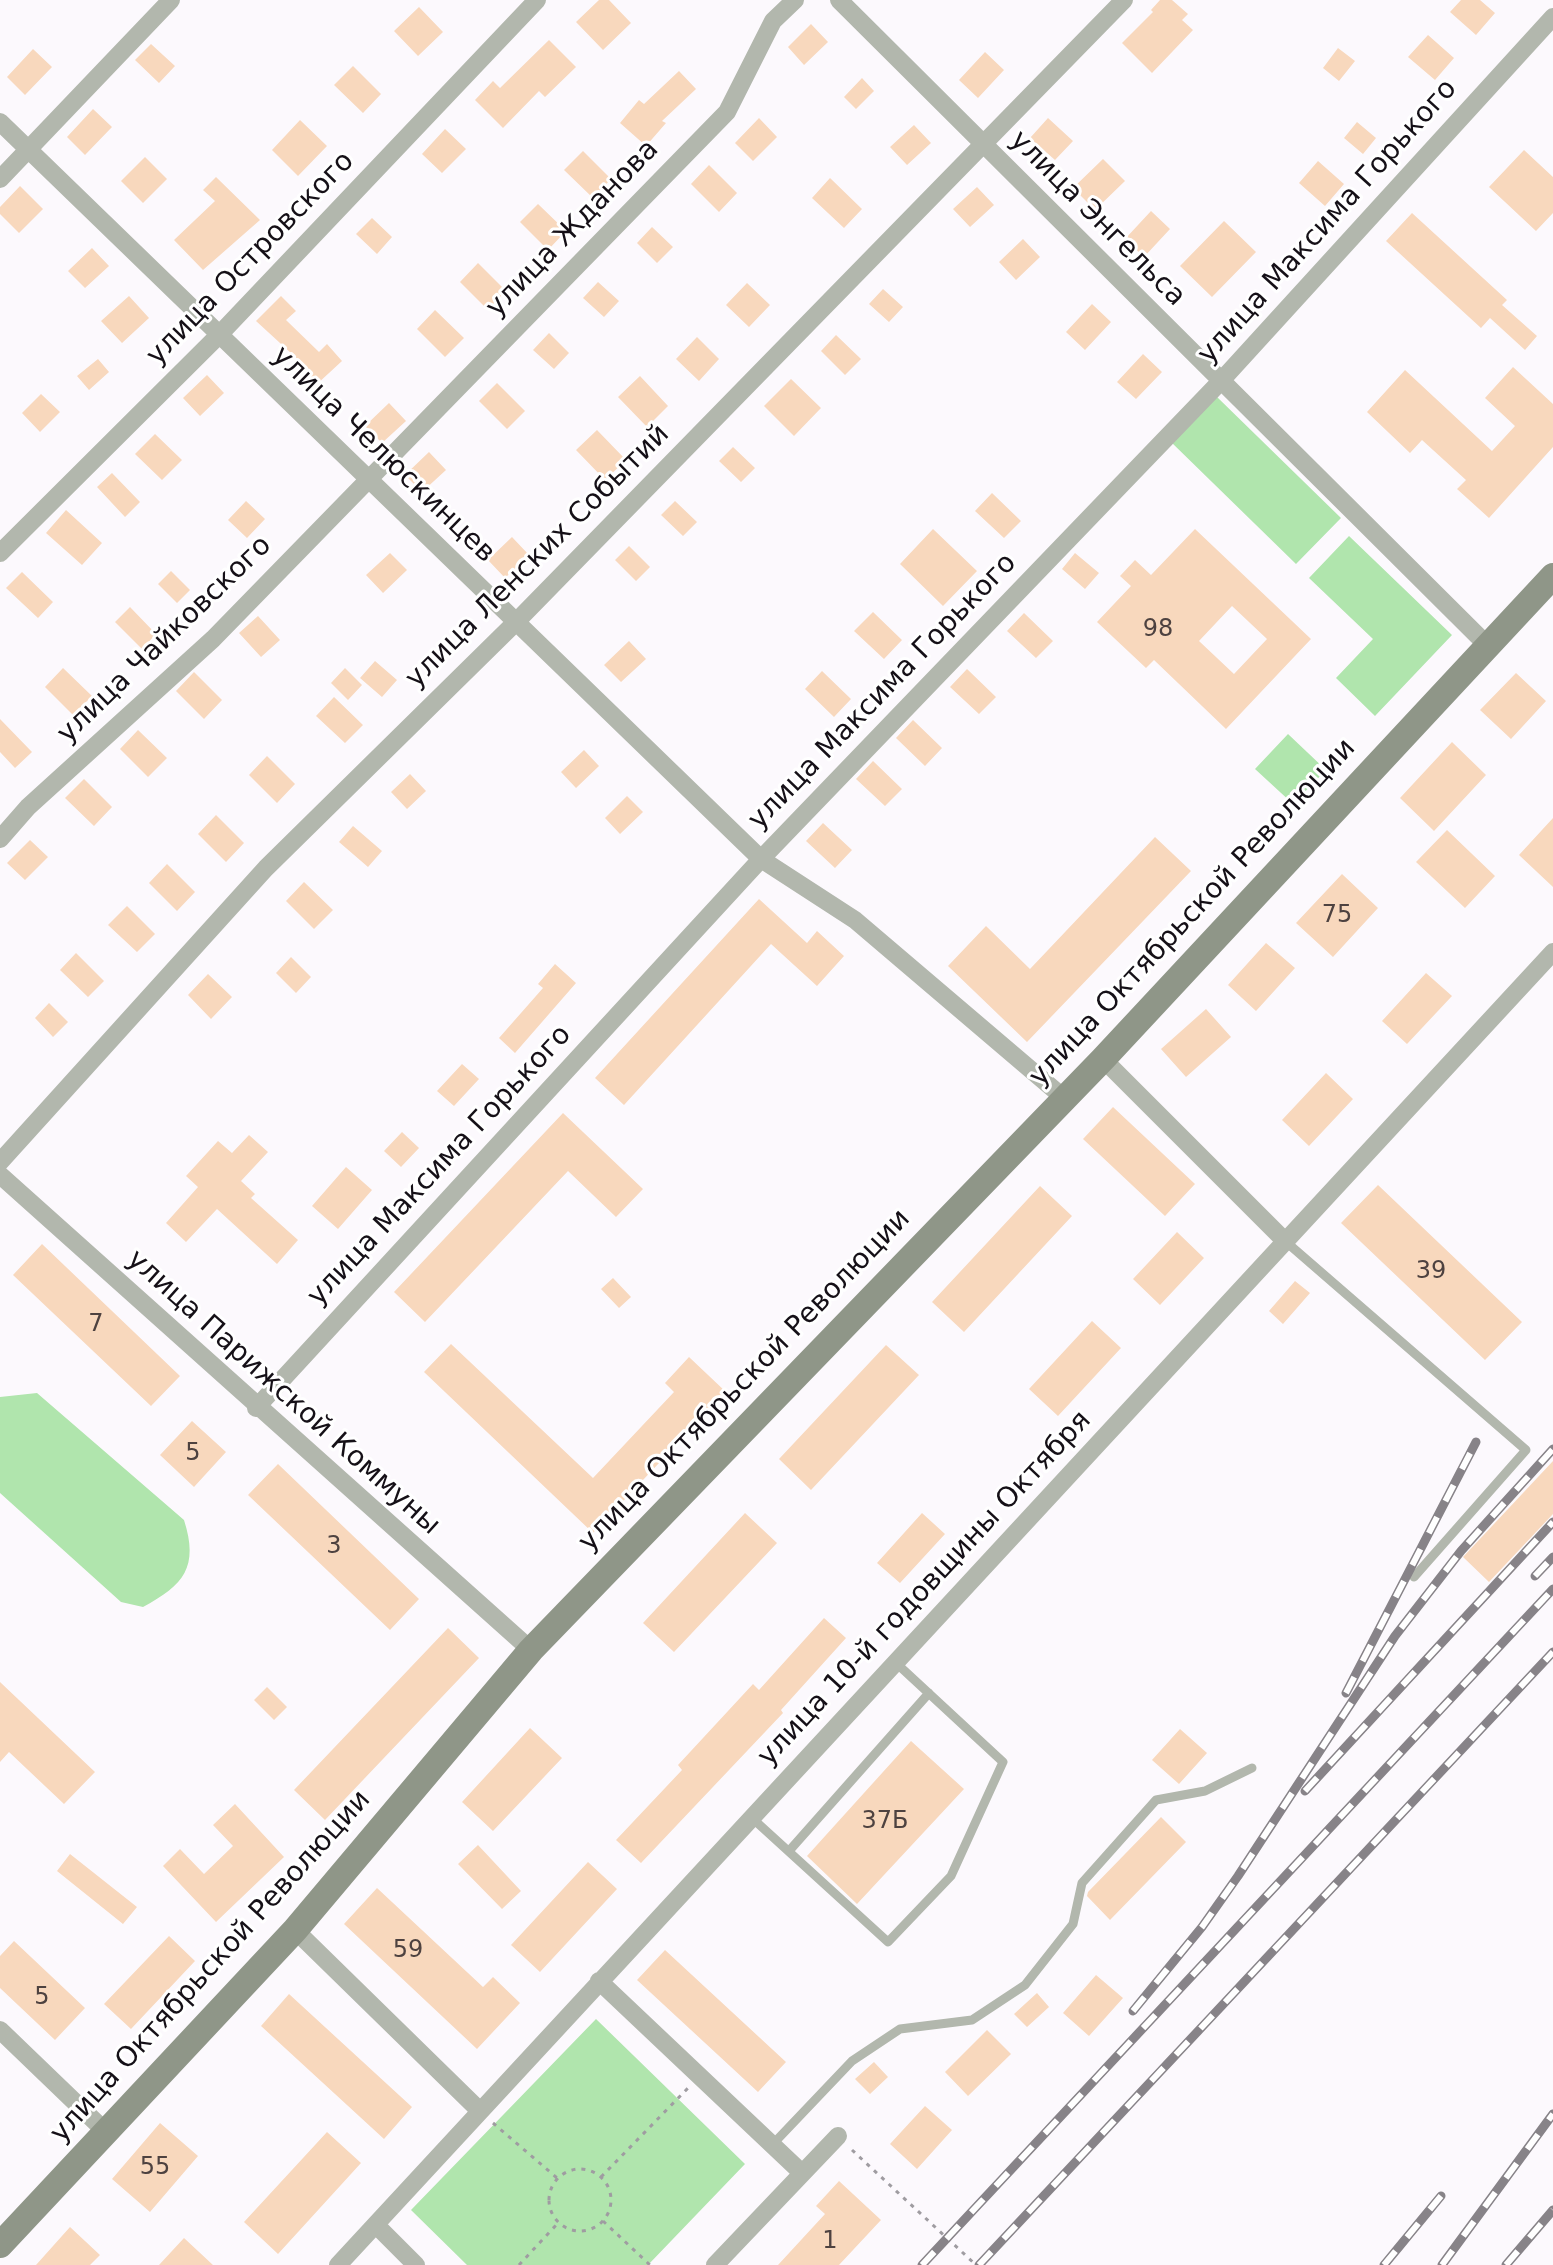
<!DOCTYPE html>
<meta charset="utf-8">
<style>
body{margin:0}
canvas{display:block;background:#fcf9fd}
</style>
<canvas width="1553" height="2265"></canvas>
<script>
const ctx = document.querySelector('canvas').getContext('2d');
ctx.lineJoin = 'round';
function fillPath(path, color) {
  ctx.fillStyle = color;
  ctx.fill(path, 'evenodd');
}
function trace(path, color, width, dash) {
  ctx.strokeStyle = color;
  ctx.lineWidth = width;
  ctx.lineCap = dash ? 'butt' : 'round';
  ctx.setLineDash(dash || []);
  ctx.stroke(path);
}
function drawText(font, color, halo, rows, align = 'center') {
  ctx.font = font + ' "DejaVu Sans",sans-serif';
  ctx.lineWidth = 6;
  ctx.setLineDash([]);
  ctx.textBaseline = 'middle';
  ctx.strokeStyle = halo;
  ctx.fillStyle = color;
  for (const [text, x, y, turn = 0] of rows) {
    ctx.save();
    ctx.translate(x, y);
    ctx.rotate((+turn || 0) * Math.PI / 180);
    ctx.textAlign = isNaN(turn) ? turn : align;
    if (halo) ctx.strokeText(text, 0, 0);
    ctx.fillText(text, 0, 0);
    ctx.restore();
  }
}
const green = new Path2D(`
 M1216 396 1341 518 1296 564 1171 442Z
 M1349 536 1452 635 1375 716 1336 678 1373 639 1309 578Z
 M1288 734 1326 770 1293 804 1255 769Z
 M37 1393 184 1520C199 1567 184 1585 143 1607L121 1602 0 1493V1397Z
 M596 2019 745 2164 648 2265H467L411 2210Z`);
const building = new Path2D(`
 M599 0H609L631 23 603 50 576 22Z
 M1160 0H1172L1188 14 1182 20 1193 30 1152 73 1122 43 1153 12 1151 10Z
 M1461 0H1480L1495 13 1476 35 1450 12Z
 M419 7 443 32 418 56 394 31Z
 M811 24 828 42 804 65 788 47Z
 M1428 35 1454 58 1435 80 1408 57Z
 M549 40 576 67 545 97 539 91 503 128 475 100 493 81 500 88Z
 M151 44 175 66 159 83 135 60Z
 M1338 48 1355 61 1339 81 1323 68Z
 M33 49 52 67 25 95 7 77Z
 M985 52 1004 70 978 98 959 80Z
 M353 66 381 94 363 113 334 85Z
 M679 71 696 89 662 121 666 123 646 146 620 123 639 100 644 104Z
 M862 78 874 91 856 109 844 97Z
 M93 109 112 127 85 155 67 137Z
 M759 118 777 137 753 161 735 143Z
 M1048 118 1073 141 1055 160 1030 138Z
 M300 120 327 146 298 176 272 150Z
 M1357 122 1376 138 1363 154 1344 138Z
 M914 125 931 143 907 165 890 147Z
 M445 129 466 149 442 173 422 154Z
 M1524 150 1553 177V213L1536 231 1489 187Z
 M583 151 611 179 593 198 564 170Z
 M145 157 167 179 143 203 121 181Z
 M1103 159 1125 181 1095 210 1073 188Z
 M1318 161 1344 184 1325 206 1299 183Z
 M709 165 737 193 719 212 691 184Z
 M216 177 260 220 203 270 174 240 215 201 203 190Z
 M830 178 862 209 844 228 812 198Z
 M20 186 43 209 19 233 0 214V207Z
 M977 187 994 205 970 227 953 209Z
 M538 204 566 231 548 250 520 222Z
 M1151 211 1170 229 1144 257 1125 239Z
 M1412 213 1507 300 1502 305 1537 336 1525 350 1490 318 1481 328 1386 241Z
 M372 218 392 237 377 254 356 234Z
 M1224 221 1256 252 1212 297 1180 266Z
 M652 227 673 247 657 263 637 243Z
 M1023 239 1040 257 1016 280 999 262Z
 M92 248 109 266 85 288 68 271Z
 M478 263 506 291 488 310 460 282Z
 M598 282 619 301 604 317 583 298Z
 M747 283 770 305 749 327 726 305Z
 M883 289 903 307 889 322 869 304Z
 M129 296 149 318 122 343 101 321Z
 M281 296 296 311 286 320 319 352 327 344 342 361 316 385 301 369 304 365 256 321Z
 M1092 304 1111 322 1085 350 1066 332Z
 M435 310 464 338 445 357 417 329Z
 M549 333 569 353 554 369 533 350Z
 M836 335 861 359 845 375 821 351Z
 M697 337 719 359 699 381 676 359Z
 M1143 354 1162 372 1136 399 1117 382Z
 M98 359 109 372 89 390 77 376Z
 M1513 367 1553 404V447L1489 518 1457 489 1466 480 1422 440 1410 453 1367 412 1405 370 1492 451 1515 426 1485 398Z
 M207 375 224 393 200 416 183 398Z
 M640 376 668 406 647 427 618 397Z
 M791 379 821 408 794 436 764 406Z
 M497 383 525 411 507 429 479 401Z
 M41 394 60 412 40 432 22 413Z
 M389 403 406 421 382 443 365 426Z
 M597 430 626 460 605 480 576 450Z
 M155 434 182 460 162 480 135 454Z
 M733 447 755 468 741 482 719 461Z
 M429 452 446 470 422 492 405 475Z
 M112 473 140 502 125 517 97 487Z
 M992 493 1021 521 1004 538 975 511Z
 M246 501 265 519 247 538 228 520Z
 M675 501 697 522 683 536 661 515Z
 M66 510 102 543 82 565 46 533Z
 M933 529 977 571 943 606 900 564Z
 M1195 529 1311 639 1226 729 1154 660 1146 668 1097 622 1131 586 1120 576 1135 560 1151 575ZM1232 606 1267 639 1234 674 1199 641Z
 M512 537 529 555 505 578 488 560Z
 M629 546 650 567 636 581 615 560Z
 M390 553 407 570 383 593 366 575Z
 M1075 553 1099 573 1085 589 1062 569Z
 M171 571 190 590 177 603 158 584Z
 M22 572 53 602 38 618 6 588Z
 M130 607 156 634 142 649 115 622Z
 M873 612 902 640 884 659 854 631Z
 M1024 613 1053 641 1036 658 1007 631Z
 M258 616 280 640 261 657 239 633Z
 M629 641 646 659 621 682 604 665Z
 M375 661 397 680 382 697 360 678Z
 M63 668 92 696 73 715 45 687Z
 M345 668 362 685 348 700 331 683Z
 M967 669 996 697 979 714 950 687Z
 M822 671 851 699 834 717 805 689Z
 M194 672 222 700 204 719 176 691Z
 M1516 673 1546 701 1511 739 1480 710Z
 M334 697 363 725 345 743 316 716Z
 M0 719 32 752 15 768 0 752Z
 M913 720 942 748 925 766 896 738Z
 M138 730 167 758 148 777 120 749Z
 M1452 742 1486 775 1434 831 1400 798Z
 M584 750 599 766 576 788 561 772Z
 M267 756 295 784 277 803 249 775Z
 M873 761 902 789 885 806 856 779Z
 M410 774 426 791 407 809 391 792Z
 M84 779 112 807 94 826 65 798Z
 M627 796 643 812 620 834 605 818Z
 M216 815 244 843 226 862 198 834Z
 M1553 818V887L1519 855Z
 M823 823 852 850 835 868 806 841Z
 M353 826 382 851 368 867 339 842Z
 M1447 830 1495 876 1465 908 1416 862Z
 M1155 837 1191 871 1027 1042 948 966 986 926 1030 969Z
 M30 840 48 857 25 880 7 863Z
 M167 864 195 892 177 911 149 883Z
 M1342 874 1378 908 1333 957 1296 923Z
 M304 882 333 910 314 929 286 901Z
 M759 899 807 943 817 931 844 956 817 986 771 944 624 1105 595 1078Z
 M127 906 155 934 137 952 108 925Z
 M1266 943 1295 968 1256 1011 1228 985Z
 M76 953 104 981 88 997 60 970Z
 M291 957 311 977 296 993 276 973Z
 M555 964 576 983 515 1053 499 1038 543 988 538 984Z
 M1426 973 1452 996 1407 1044 1382 1021Z
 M208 974 232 997 211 1019 188 995Z
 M49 1003 68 1022 53 1037 35 1018Z
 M1206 1009 1231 1037 1186 1077 1161 1049Z
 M462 1064 479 1079 454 1106 437 1091Z
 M1326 1073 1353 1099 1309 1146 1282 1120Z
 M1113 1107 1195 1184 1165 1216 1083 1139Z
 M563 1113 643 1189 616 1217 568 1171 425 1322 394 1292Z
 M402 1132 419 1148 401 1167 384 1151Z
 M249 1135 268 1152 241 1181 255 1194 251 1198 298 1240 277 1264 217 1209 186 1242 166 1223 198 1187 186 1176 218 1141 232 1153Z
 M346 1167 372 1190 338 1229 312 1206Z
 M1378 1185 1522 1322 1485 1360 1341 1223Z
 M1040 1186 1072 1216 964 1332 932 1302Z
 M1177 1232 1204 1258 1160 1305 1133 1279Z
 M42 1244 180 1376 151 1406 13 1275Z
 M613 1278 631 1297 619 1308 601 1289Z
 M1295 1281 1310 1293 1283 1324 1269 1311Z
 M1092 1321 1121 1348 1058 1416 1029 1389Z
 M451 1344 593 1478 674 1392 665 1383 689 1357 726 1392 593 1533 424 1372Z
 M886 1345 919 1375 811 1490 779 1459Z
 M192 1421 226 1452 194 1487 160 1455Z
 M1553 1461V1514L1489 1582 1463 1557Z
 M278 1464 419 1599 390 1630 248 1495Z
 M745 1513 777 1543 674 1652 643 1623Z
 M922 1513 945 1534 900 1583 877 1563Z
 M824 1618 846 1638 781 1710 783 1713 641 1863 616 1840 682 1770 678 1765 753 1684 759 1690Z
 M448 1628 479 1658 325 1820 294 1790Z
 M0 1682 95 1772 64 1804 9 1752 0 1762Z
 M267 1687 287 1707 274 1720 254 1700Z
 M530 1728 562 1758 493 1831 462 1802Z
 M1180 1729 1207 1753 1179 1784 1152 1760Z
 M911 1741 964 1789 857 1904 807 1856Z
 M235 1804 284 1857 216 1922 163 1866 180 1849 204 1874 233 1846 213 1825Z
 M1161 1817 1186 1842 1110 1920 1087 1896 1088 1892Z
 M478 1845 521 1891 502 1909 458 1864Z
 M70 1854 137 1907 123 1924 57 1871Z
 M588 1862 617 1889 540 1972 511 1945Z
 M377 1888 483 1987 493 1977 520 2003 477 2049 344 1924Z
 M169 1936 195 1961 131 2029 104 2004Z
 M14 1941 85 2008 55 2040 0 1988V1956Z
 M665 1950 786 2062 758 2092 637 1980Z
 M1096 1975 1123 1998 1089 2036 1063 2013Z
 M1037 1993 1049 2007 1027 2027 1014 2014Z
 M289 1994 412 2107 384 2139 261 2026Z
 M987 2030 1011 2054 968 2096 945 2072Z
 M874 2062 888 2077 870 2094 855 2079Z
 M925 2106 952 2130 917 2169 890 2144Z
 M160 2123 198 2156 150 2212 112 2179Z
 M327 2132 361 2163 278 2254 244 2222Z
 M839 2181 881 2220 839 2265H778L825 2214 816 2206Z
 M70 2227 100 2255 90 2265H36Z
 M184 2238 213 2265H159Z`);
const path = new Path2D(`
 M493 2123 557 2178
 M852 2150 976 2265
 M549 2200a31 31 0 1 1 62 0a31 31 0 1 1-62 0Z
 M601 2177 688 2088
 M603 2221 650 2265
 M519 2265 558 2223`);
const lane = new Path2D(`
 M1285 1241 1526 1450 1414 1577
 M752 1818 888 1942 951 1876 1003 1762 895 1662
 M789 1851 929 1693
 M773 2144 852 2061 900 2029 972 2020 1025 1985 1073 1924 1082 1883 1156 1800 1205 1791 1252 1768`);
const street = new Path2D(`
 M839 0 1487 645
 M0 122 761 859 855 920 1064 1098
 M0 179 171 0
 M0 553 218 336 537 0
 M0 839 28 807 213 639 727 112 773 21 795 0
 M1103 1059 1285 1241
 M0 1162 266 868 516 622 1124 0
 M0 1175 531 1650
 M256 1408 761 859 1220 382 1553 17
 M295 1930 480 2111
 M599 1981 802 2173
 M0 2030 106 2132
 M376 2225 416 2265
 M338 2265 1553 952
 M715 2265 838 2136`);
const secondary = new Path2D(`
 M0 2245 295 1930 531 1650 1103 1059 1553 576`);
const rail = new Path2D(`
 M1535 1576 1553 1557
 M1346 1693 1476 1442
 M1305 1791 1553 1522
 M1133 2011 1202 1927 1238 1876 1395 1636 1461 1551 1553 1449
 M922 2265 1553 1589
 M979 2265 1553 1652
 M1384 2265 1441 2196
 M1442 2265 1553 2114
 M1506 2265 1553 2210`);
const numberNames = [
 ["98",1158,630],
 ["75",1337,916],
 ["39",1431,1272],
 ["7",96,1325],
 ["5",193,1454],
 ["3",334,1547],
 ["37Б",885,1822],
 ["59",408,1951],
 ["5",42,1998],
 ["55",155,2168],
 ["1",830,2242]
];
const streetNames = [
 ["улица Энгельса",1097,219,45],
 ["улица Максима Горького",1328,222,-48],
 ["улица Жданова",573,229,-46],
 ["улица Островского",251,259,-46],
 ["улица Челюскинцев",383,455,44],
 ["улица Ленских Событий",538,557,-45],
 ["улица Чайковского",165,640,-44],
 ["улица Максима Горького",883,692,-46],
 ["улица Октябрьской Революции",1193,913,-47],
 ["улица Максима Горького",440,1166,-47],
 ["улица Октябрьской Революции",745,1381,-46],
 ["улица Парижской Коммуны",283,1393,42],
 ["улица 10-й годовщины Октября",925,1589,-47],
 ["улица Октябрьской Революции",211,1967,-48]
];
fillPath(green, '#b0e5ad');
fillPath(building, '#f8d8bd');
trace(path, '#9f9ca1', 3, [4, 6]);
trace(lane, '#b2b7ad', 9);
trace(street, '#b2b7ad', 18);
trace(secondary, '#8f9688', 26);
trace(rail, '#878388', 9);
trace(rail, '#fff', 6, [18]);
drawText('24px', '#4e4240', null, numberNames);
drawText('28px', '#151017', '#fff', streetNames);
</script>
